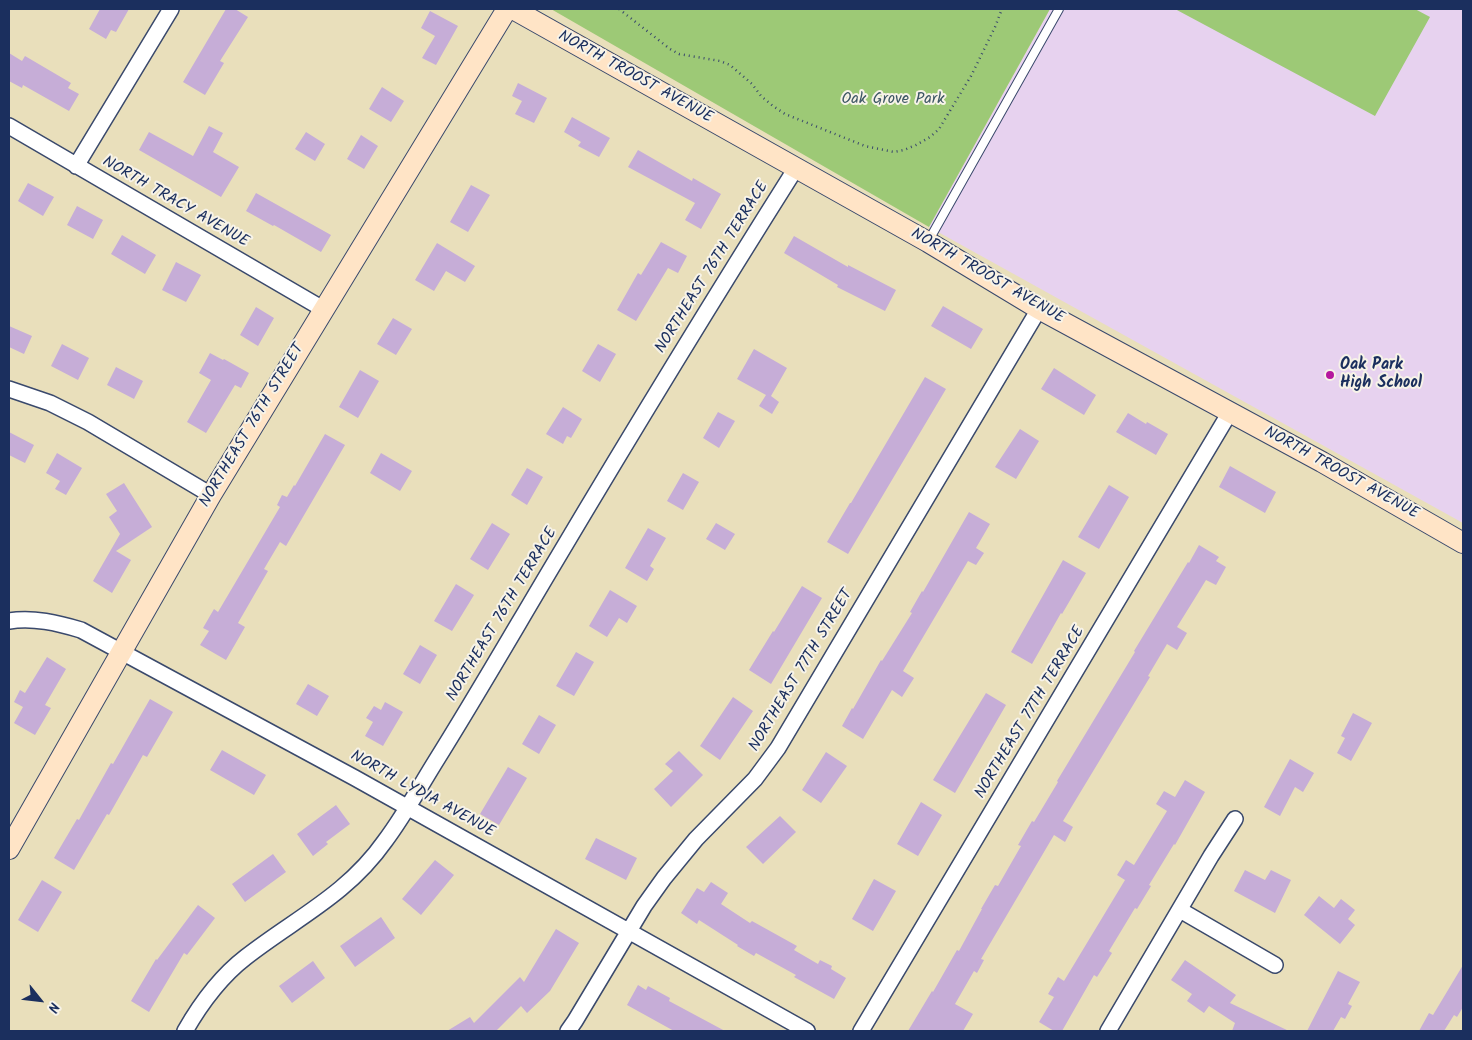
<!DOCTYPE html>
<style>
body{margin:0}
#map{position:relative;width:1472px;height:1040px;overflow:hidden;background:#e9dfbb;font-family:Kalam,sans-serif}
canvas{display:block}
.frame{position:absolute;inset:0;border:10px solid #1b2f5e;pointer-events:none}
.north{position:absolute;left:15px;top:975px;width:50px;height:50px;-webkit-text-stroke:4px #f7f3e8;paint-order:stroke;rotate:119deg;font-size:14px;font-weight:700;line-height:20px;text-align:center;color:#1b2f5e}
.north::after{content:'';display:block;margin:auto;width:18px;height:22px;background:#1b2f5e;clip-path:polygon(50% 0,100% 100%,50% 72%,0 100%)}
</style>
<div id="map">
<canvas width="1472" height="1040"></canvas>
<div class="frame"></div>
<div class="north">N</div>
</div>
<script>
const ctx = document.querySelector('canvas').getContext('2d');
ctx.lineJoin = 'round';
function fillPath(path, color) {
  ctx.fillStyle = color;
  ctx.fill(path, 'evenodd');
}
function trace(path, color, width, dash) {
  ctx.strokeStyle = color;
  ctx.lineWidth = width;
  ctx.lineCap = dash ? 'butt' : 'round';
  ctx.setLineDash(dash || []);
  ctx.stroke(path);
}
function drawText(font, color, halo, rows, align = 'center') {
  ctx.font = font + ' Kalam,sans-serif';
  ctx.lineWidth = 4;
  ctx.setLineDash([]);
  ctx.textBaseline = 'middle';
  ctx.strokeStyle = halo;
  ctx.fillStyle = color;
  for (const [text, x, y, turn = 0] of rows) {
    ctx.save();
    ctx.translate(x, y);
    ctx.rotate((+turn || 0) * Math.PI / 180);
    ctx.textAlign = isNaN(turn) ? turn : align;
    if (halo) ctx.strokeText(text, 0, 0);
    ctx.fillText(text, 0, 0);
    ctx.restore();
  }
}
const built = new Path2D(`
 M1050 9H1463V523L929 227Z`);
const green = new Path2D(`
 M551 9H1050L929 227Z
 M1175 9H1415L1430 17 1375 116Z`);
const building = new Path2D(`
 M100 9H129L116 32 111 30 106 39 89 29Z
 M226 9H235L248 17 220 61 224 63 205 95 183 82Z
 M430 11 458 26 436 65 422 58 435 36 421 28Z
 M9 53 22 61 25 56 71 83 68 88 79 94 69 111 23 85 22 88 9 81Z
 M518 83 547 98 534 123 515 114 522 101 512 96Z
 M382 87 404 101 391 122 369 109Z
 M572 117 610 138 599 157 578 146 581 142 564 132Z
 M209 126 223 133 213 152 239 167 221 197 139 150 149 132 193 156Z
 M306 132 325 144 315 161 295 149Z
 M361 135 378 146 364 169 347 159Z
 M638 150 692 181 693 178 721 194 701 229 685 220 695 203 628 167Z
 M28 183 54 197 43 216 18 201Z
 M471 185 490 195 468 232 450 222Z
 M256 193 331 235 321 252 274 225 273 226 246 211Z
 M77 206 103 220 93 239 67 225Z
 M122 235 156 255 145 274 111 254Z
 M794 236 848 267V265L896 290 885 311 837 287 838 285 784 253Z
 M661 242 687 256 678 273 668 268 636 321 617 310 638 273 641 275Z
 M437 243 475 266 465 282 446 271 434 291 415 280Z
 M176 262 201 275 186 302 162 290Z
 M943 306 983 329 971 349 931 326Z
 M256 307 274 318 258 346 240 335Z
 M393 318 412 329 396 355 377 344Z
 M9 326 32 336 24 354 9 347Z
 M62 344 89 358 78 380 51 366Z
 M598 344 616 354 600 382 582 371Z
 M754 349 787 368 771 396 779 402 772 414 759 406 766 395 737 379Z
 M210 353 223 360 224 359 249 373 241 388 235 385 206 433 187 422 211 380 199 373Z
 M116 367 143 381 134 399 107 385Z
 M1054 368 1096 395 1084 415 1041 389Z
 M360 370 379 381 358 418 339 407Z
 M925 377 946 389 848 554 827 542 850 503H851Z
 M563 407 582 419 571 438 567 436 563 444 546 434Z
 M718 412 735 421 719 448 703 438Z
 M1128 413 1146 424 1147 422 1168 434 1156 455 1116 432Z
 M1020 429 1039 441 1016 479 995 467Z
 M9 432 34 445 25 463 9 455Z
 M325 434 345 445 286 546 280 542 264 569 268 571 238 623 245 627 226 660 200 645 209 631 203 628 214 609 218 612 280 507 277 505 282 495 287 497 294 485 295 486Z
 M57 453 82 468 66 495 55 489 60 481 46 473Z
 M381 453 412 471 400 491 370 473Z
 M1230 466 1276 492 1265 513 1219 487Z
 M527 468 543 477 527 505 511 495Z
 M683 473 699 482 683 510 667 501Z
 M124 483 152 527 116 551 131 560 112 593 93 581 120 534 109 517 117 511 106 494Z
 M1109 485 1129 497 1099 549 1078 537Z
 M969 512 990 524 976 548 984 553 976 565 968 561 903 671 914 678 902 697 892 690 863 739 842 726 852 708 853 709 881 660 882 661 912 613 910 612 922 591 923 592Z
 M492 523 510 534 488 570 470 559Z
 M716 523 735 534 725 550 706 539Z
 M648 528 666 538 650 566 654 569 647 581 625 568Z
 M1199 545 1219 557 1216 561 1226 567 1216 585 1206 580 1195 598 1177 627 1187 633 1177 650 1167 644 1148 676 1150 677 1063 821 1073 827 1065 842 1054 835 981 959 984 960 977 973 974 971 955 1004 973 1014 963 1031H908L932 991 933 992 957 950 959 951 982 909H981L995 885 998 886 1021 846 1018 845 1032 821 1034 822 1058 782 1057 781 1135 652 1134 651 1188 562 1189 563Z
 M1063 560 1086 573 1062 614 1061 613 1032 664 1011 652Z
 M456 584 474 595 452 631 434 621Z
 M802 586 822 598 771 684 749 670 773 631 774 632Z
 M610 590 637 606 627 623 619 618 607 637 589 626Z
 M420 645 437 655 420 684 403 674Z
 M576 652 594 662 574 696 556 686Z
 M47 657 66 669 45 705 51 708 35 735 14 723 23 707 14 702 20 690 25 693Z
 M308 684 329 696 317 716 296 704Z
 M986 693 1006 705 955 793 933 780Z
 M733 697 753 711 720 760 700 746Z
 M150 699 173 712 147 757 143 755 109 815 107 814 74 870 54 858 77 819 79 820 111 763 113 764Z
 M385 702 403 712 383 746 365 736 373 722 366 718 374 706 381 710Z
 M1353 713 1372 723 1351 761 1337 753 1345 738 1341 736Z
 M539 715 556 725 539 754 522 744Z
 M222 750 266 775 254 795 210 770Z
 M679 751 703 775 671 807 654 789 673 771 665 764Z
 M826 752 847 766 821 803 802 790Z
 M1290 759 1314 773 1303 792 1295 787 1280 816 1264 807Z
 M508 767 527 778 499 825 480 814Z
 M1185 780 1205 792 1175 845 1174 844 1149 885 1151 886 1137 909 1135 908 1109 951 1112 953 1097 977 1094 975 1062 1031H1054L1039 1022 1054 997 1048 994 1058 977 1064 981 1125 880 1117 875 1126 860 1134 865 1167 811 1156 804 1164 791 1175 797Z
 M921 802 942 815 918 856 897 844Z
 M336 805 350 824 326 842 328 844 313 856 297 834Z
 M780 816 796 832 763 864 746 847Z
 M596 838 637 858 626 880 585 859Z
 M273 854 286 872 245 902 232 884Z
 M435 860 454 875 421 915 402 899Z
 M1245 870 1265 880 1271 870 1291 880 1275 913 1234 891Z
 M874 879 896 891 873 931 852 919Z
 M42 880 62 892 38 932 18 920Z
 M711 882 728 893 721 904 750 923 752 921 797 946 794 950 818 964 820 960 832 966 831 969 846 978 834 999 794 977 796 975 756 953 754 956 737 946 738 945 699 920 697 924 681 913 697 888 704 892Z
 M1319 896 1334 908 1341 899 1355 910 1348 919 1355 925 1340 944 1304 915Z
 M198 905 215 918 187 955 184 953 149 1012 131 1001 156 959 157 960Z
 M381 917 395 938 355 967 340 946Z
 M556 929 579 943 550 991 527 1013 521 1006 496 1031H447L470 1017 474 1023 520 977 524 982Z
 M1185 960 1236 995 1230 1003 1289 1031H1232L1235 1023 1209 1006 1204 1013 1187 1001 1192 994 1171 980Z
 M313 961 325 978 292 1003 279 986Z
 M1463 965V1007L1457 1017 1454 1015 1444 1031H1419L1429 1013 1433 1015Z
 M1338 971 1360 982 1348 1004 1352 1006 1345 1019 1341 1017 1333 1031H1307Z
 M638 985 646 990 648 986 670 998 669 1001 725 1031H674L627 1005Z`);
const path = new Path2D(`
 M619 9 670 49 679 54 720 61 730 65 752 84 761 96 773 106 785 114 865 146 894 152 904 150 916 145 930 137 939 129 971 76 995 27 1002 9`);
const lane = new Path2D(`
 M929 240 1059 9`);
const street = new Path2D(`
 M9 126 323 309
 M76 166 171 9
 M9 389 50 403 88 422 211 495
 M9 621C33 617 58 623 81 630L355 778 807 1031
 M1180 910 1275 965
 M185 1031C201 1003 220 977 246 957 296 918 347 895 385 841 403 817 418 790 434 764 476 697 515 629 555 562 634 429 714 298 796 168
 M568 1031 575 1021 644 906 664 878 696 839 755 779 778 748 1039 309
 M861 1031 1230 412
 M1108 1031 1211 856 1235 819`);
const secondary = new Path2D(`
 M513 9 928 242 1039 309 1322 462 1463 543
 M9 849 211 495 507 9`);
const markers = [
 [1330,375,5,"#b5179e"]
];
const streetNames = [
 ["NORTH TROOST AVENUE",635,78,29],
 ["NORTH TRACY AVENUE",175,203,30],
 ["NORTHEAST 76TH TERRACE",713,268,-58],
 ["NORTH TROOST AVENUE",987,277,30],
 ["NORTHEAST 76TH STREET",253,426,-59],
 ["NORTH TROOST AVENUE",1341,474,29],
 ["NORTHEAST 76TH TERRACE",503,615,-59],
 ["NORTHEAST 77TH STREET",802,671,-59],
 ["NORTHEAST 77TH TERRACE",1031,713,-59],
 ["NORTH LYDIA AVENUE",422,795,29]
];
const parkNames = [
 ["Oak Grove Park",893,100]
];
const poiNames = [
 ["Oak Park",1340,366],
 ["High School",1340,384]
];
fillPath(built, '#e7d2ef');
fillPath(green, '#9dc976');
fillPath(building, '#c6add7');
trace(lane, '#3a496c', 10);
trace(street, '#3a496c', 18);
trace(secondary, '#3a496c', 22);
trace(path, '#3a496c', 2.5, [1, 4]);
trace(lane, '#fff', 8);
trace(street, '#fff', 15);
trace(secondary, '#ffe4c6', 20);
for (const [x, y, r, color] of markers) {
  const dot = new Path2D();
  dot.arc(x, y, r, 0, 2 * Math.PI);
  ctx.fillStyle = color;
  ctx.fill(dot);
  trace(dot, '#f7f3e8', 2);
}
drawText('16px', '#1b2f5e', '#f7f3e8', streetNames);
drawText('16px', '#3c5664', '#f7f3e8', parkNames);
drawText('bold 16px', '#1b2f5e', '#f7f3e8', poiNames, 'left');
</script>
